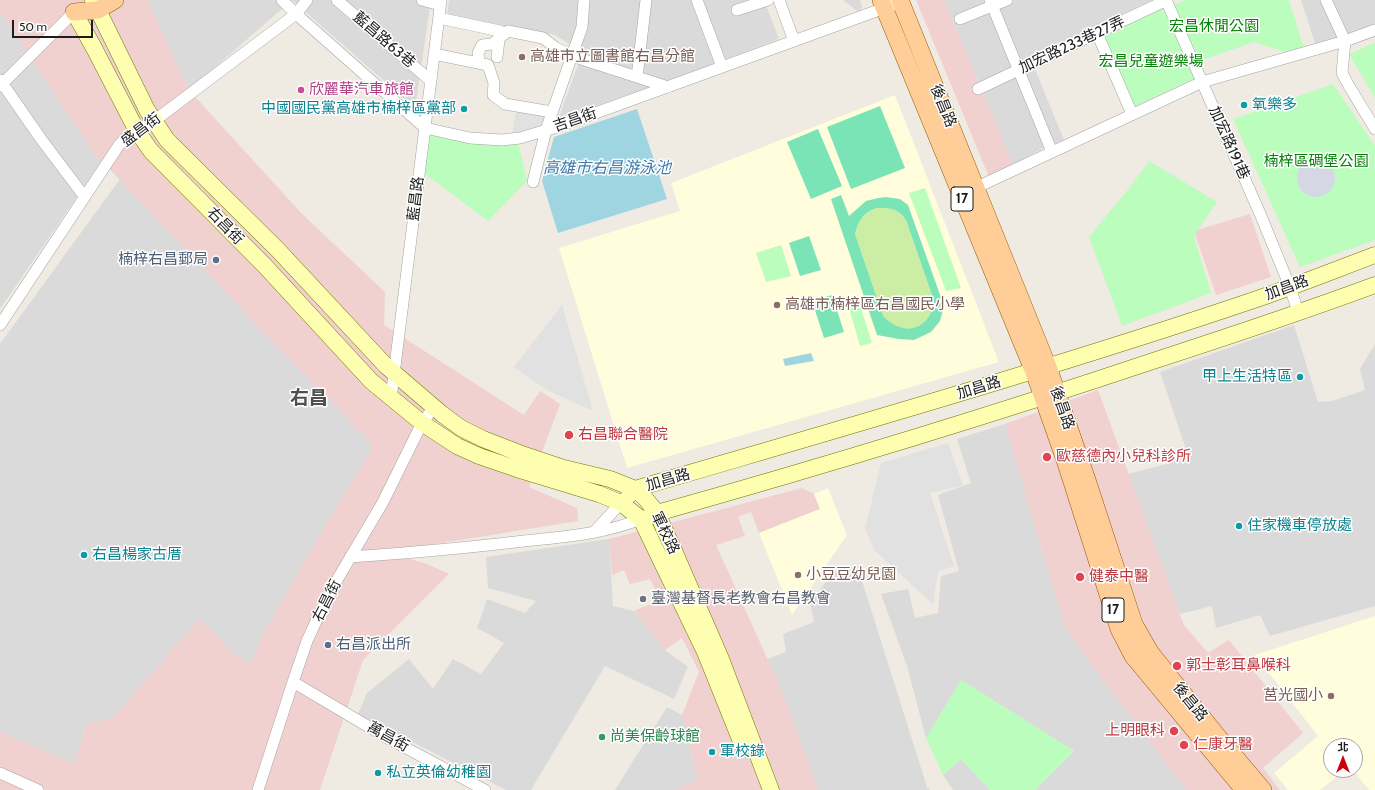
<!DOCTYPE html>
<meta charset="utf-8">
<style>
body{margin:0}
#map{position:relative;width:1375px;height:790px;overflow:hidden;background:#efeae2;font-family:Cabin,"Noto Sans TC",sans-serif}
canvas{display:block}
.north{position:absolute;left:1323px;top:738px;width:40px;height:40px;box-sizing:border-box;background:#fff;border:1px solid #a5a5a5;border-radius:50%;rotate:0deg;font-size:11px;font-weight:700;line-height:16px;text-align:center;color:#1d1d1d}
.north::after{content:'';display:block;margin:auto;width:14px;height:18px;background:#ca000a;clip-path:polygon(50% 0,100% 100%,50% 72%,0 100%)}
.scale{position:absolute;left:12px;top:20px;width:81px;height:18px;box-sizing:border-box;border:2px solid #1d1d1d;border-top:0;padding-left:5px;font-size:12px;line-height:14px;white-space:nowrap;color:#1d1d1d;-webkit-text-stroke:3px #fff;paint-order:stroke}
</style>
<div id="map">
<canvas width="1375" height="790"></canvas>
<div class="north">北</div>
<div class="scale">50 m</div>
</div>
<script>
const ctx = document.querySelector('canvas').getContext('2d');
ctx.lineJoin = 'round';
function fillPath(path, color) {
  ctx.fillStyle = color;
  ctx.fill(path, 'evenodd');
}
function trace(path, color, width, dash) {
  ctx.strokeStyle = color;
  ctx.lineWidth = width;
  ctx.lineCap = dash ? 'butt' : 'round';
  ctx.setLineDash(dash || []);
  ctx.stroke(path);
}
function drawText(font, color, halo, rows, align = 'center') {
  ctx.font = font + ' Cabin,"Noto Sans TC",sans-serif';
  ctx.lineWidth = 3;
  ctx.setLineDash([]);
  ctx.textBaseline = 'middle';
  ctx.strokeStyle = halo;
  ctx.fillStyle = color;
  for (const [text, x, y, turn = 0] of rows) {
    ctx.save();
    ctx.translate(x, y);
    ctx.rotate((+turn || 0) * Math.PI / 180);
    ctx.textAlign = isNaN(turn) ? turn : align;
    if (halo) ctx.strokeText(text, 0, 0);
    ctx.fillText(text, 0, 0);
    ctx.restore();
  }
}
const residential = new Path2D(`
 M147 0H431L415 108 292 0 189 90Z
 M449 0H764L779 39 687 74 558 119 583 52 555 35 447 16Z
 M843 0H860L862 6 860 13Z
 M944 0H1152L1030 57 1064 140 1041 149 1013 165Z
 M1301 0H1375V26L1316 46Z
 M0 11 90 148 102 160 0 309Z
 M120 179 299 370 374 446 328 521 263 634 251 663 232 653 200 619 112 719 87 723 74 764 0 732V344Z
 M1294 325 1318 402 1332 401 1365 390 1360 369 1375 344V606L1270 636 1260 615 1216 628 1212 606 1180 614 1128 474 1189 458 1160 372Z
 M1005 424 1064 625 1191 790H1035L1074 751 961 680 926 738 907 666 881 594 908 589 915 618 938 613 941 576 959 571 938 495 971 483 957 439Z
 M609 539 613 606 634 611 665 650 688 667 674 699 605 666 531 790H506L358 714 367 693 409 659 433 689 453 659 481 674 504 643 477 628 487 599 525 613 536 601 488 588 486 557Z
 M857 565 927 787 930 790H818L781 689 767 659 786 652 783 634 814 622 810 603 832 574Z
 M667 707 682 715 698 780 674 790H615Z
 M961 759 990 790H953L943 775Z`);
const commercial = new Path2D(`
 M0 0H147L189 90 302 214 385 292 384 325 524 415 540 391 560 404 529 487 577 508 578 521 386 552 427 564 449 574 363 660 320 790H0V732L74 764 87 723 112 719 200 618 232 653 251 663 263 634 328 521 374 446 299 370 90 148 0 11Z
 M916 0H944L1013 165 989 177Z
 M1250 214 1271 277 1216 295 1194 231Z
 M1098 390 1184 625 1208 653 1229 640 1303 733 1263 768 1280 790H1187L1083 654 1064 625 1005 424Z
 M802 488 814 494 820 509 759 533 751 512 738 517 745 536 716 545 781 689 818 790H674L698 780 682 715 699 672 682 638 665 650 634 611 660 600 650 579 630 584 624 570 612 575 609 539Z`);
const education = new Path2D(`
 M895 95 999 362 627 468 559 248 680 211 671 183Z
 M828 488 847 535 792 615 759 533 820 509 814 494Z
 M1375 616V790H1369L1353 770H1355V746H1331V770H1345L1320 790H1288L1274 773 1318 736 1255 655Z`);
const grass = new Path2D(`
 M877 208C890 208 898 208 906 220L934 301C934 308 932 311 929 316 917 335 897 330 883 317L855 234C859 220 863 214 877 208Z`);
const park = new Path2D(`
 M1186 0H1289L1304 48 1288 53 1254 42 1199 61 1174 5Z
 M1162 8 1195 78 1135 106 1105 36Z
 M1375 43V98L1349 54Z
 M1333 84 1375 146V240L1300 267 1233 119Z
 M429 134 518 142 527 181 488 221 425 174Z
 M1149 161 1217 202 1194 236 1211 293 1122 326 1089 237 1130 187Z
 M925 188 961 288 946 291 909 193Z
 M781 245 791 276 766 282 756 253Z
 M860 305 872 343 860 346 849 308Z
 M961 680 1074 751 1035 790H990L961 759 943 775 926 738Z`);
const pitch = new Path2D(`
 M880 106 905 168 851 189 827 127Z
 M818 129 842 186 811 199 787 142Z
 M841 195 849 216 866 201 878 198 886 197 900 199 908 205 944 306 940 321 931 332 914 340 899 339 877 335 831 199ZM877 208C890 208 898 208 906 220L934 301C934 308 932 311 929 316 917 335 896 330 883 316L855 234C859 220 863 213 877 208Z
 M809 236 821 270 800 276 789 243Z
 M832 295 844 332 824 338 812 301Z`);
const parking = new Path2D(`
 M516 111 548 114 542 128 512 135Z
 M562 305 593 411 547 390 514 367Z
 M948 443 963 485 930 493 954 566 938 571 933 604 875 551 865 529 881 463Z`);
const plaza = new Path2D(`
 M1297 178a19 19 0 1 1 38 0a19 19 0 1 1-38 0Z`);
const water = new Path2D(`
 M637 109 667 199 558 233 542 181 554 137Z
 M811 353 814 361 785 366 783 359Z`);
const street = new Path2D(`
 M282 0 296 14 425 128 470 138 502 140 520 138 557 127 901 2
 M337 0 431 81
 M422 0 440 5
 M697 0 722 67
 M779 0 794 41
 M990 0 1052 152
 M1166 0 1261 216 1290 287 1298 312
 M1326 0 1345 41 1342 73 1349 86 1375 129
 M737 10 768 0
 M439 18 500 31 497 57
 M960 19 1007 0
 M1097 33 1132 114
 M434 54 488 65 494 83 493 95 505 104 552 112
 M479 63 478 53 482 45 492 44 508 31 543 38 556 48 572 56 668 87
 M637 77 646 0
 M0 80 41 139 84 196
 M0 86 74 12
 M978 89 1167 0
 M533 182 546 130 582 27 584 0
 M971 190 1202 82 1345 41 1375 30
 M0 325 119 145 127 137 154 121 296 14 307 0
 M391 398 441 0
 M594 532 621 503
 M350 557C408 553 466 548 524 541 563 537 604 534 641 519
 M293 682 391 740 485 790
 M0 773 38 790
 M258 790 293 682 307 641 319 615 337 580 383 502 422 423 434 407`);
const secondary = new Path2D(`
 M93 0 147 110 167 140 278 250 386 366 442 414 461 428 483 439 519 453 564 468 610 479 635 489 645 498 657 513 672 546 721 659 771 790
 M74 12 94 48 137 131 151 151 265 266 371 381 422 423 457 446 479 456 517 469 599 494 621 503 641 519 705 652 742 744
 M629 495 635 489C842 428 1050 369 1254 300 1295 286 1335 270 1375 255
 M648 517 657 513C824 466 989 416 1153 361 1227 337 1302 312 1375 285`);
const primary = new Path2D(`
 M881 0 1034 372 1065 460 1119 629 1133 656 1244 790
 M900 0 1048 367 1087 480 1134 624 1150 652 1214 732 1263 790
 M74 12 98 10 115 0`);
const markers = [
 [522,57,4,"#8d6e63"],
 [301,90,4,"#d1479c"],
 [1244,105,4,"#0f9aa8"],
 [464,109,4,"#0f9aa8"],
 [216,260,4,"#5c6f8a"],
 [777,305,4,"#8d6e63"],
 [1300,377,4,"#0f9aa8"],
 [569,435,5,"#e0444e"],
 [1047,457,5,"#e0444e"],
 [1239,526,4,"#0f9aa8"],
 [84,555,4,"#0f9aa8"],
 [798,575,4,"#8d6e63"],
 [1080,577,5,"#e0444e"],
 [643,599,4,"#6b7280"],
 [328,645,4,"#5c6f8a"],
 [1177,666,5,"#e0444e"],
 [1331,696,4,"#8d6e63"],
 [1174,731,5,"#e0444e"],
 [602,737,4,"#2e9e5b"],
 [1184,745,5,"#e0444e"],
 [712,752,4,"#0f9aa8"],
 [378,773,4,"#0f9aa8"]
];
const shields = [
 [962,199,22],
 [1113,610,22]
];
const shieldNames = [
 ["17",962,199],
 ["17",1113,610]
];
const parkNames = [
 ["宏昌休閒公園",1214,27],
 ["宏昌兒童遊樂場",1151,62],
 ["楠梓區碉堡公園",1316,162]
];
const streetNames = [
 ["藍昌路63巷",384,40,41],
 ["加宏路233巷27弄",1072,45,-25],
 ["後昌路",943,106,68],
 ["吉昌街",575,120,-19],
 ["盛昌街",141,130,-37],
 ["加宏路191巷",1229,143,66],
 ["藍昌路",416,199,-83],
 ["右昌街",225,226,46],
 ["加昌路",1287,288,-20],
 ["加昌路",979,388,-17],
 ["後昌路",1062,408,71],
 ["加昌路",668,480,-16],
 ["軍校路",665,533,64],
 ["右昌街",327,601,-63],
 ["後昌路",1190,702,51],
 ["萬昌街",388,737,29]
];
const educationNames = [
 ["高雄市立圖書館右昌分館",530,57],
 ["高雄市楠梓區右昌國民小學",785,305],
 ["小豆豆幼兒園",806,575],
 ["莒光國小",1323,696,"right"]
];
const hotelNames = [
 ["欣麗華汽車旅館",309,90]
];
const cultureNames = [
 ["氧樂多",1252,105],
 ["中國國民黨高雄市楠梓區黨部",456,109,"right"],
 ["甲上生活特區",1292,377,"right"],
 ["住家機車停放處",1247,526],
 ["右昌楊家古厝",92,555],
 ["軍校錄",720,752],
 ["私立英倫幼稚園",386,773]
];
const serviceNames = [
 ["楠梓右昌郵局",208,260],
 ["右昌派出所",336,645,"left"]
];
const healthNames = [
 ["右昌聯合醫院",578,435],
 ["歐慈德內小兒科診所",1056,457],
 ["健泰中醫",1089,577],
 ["郭士彰耳鼻喉科",1186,666],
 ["上明眼科",1165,731,"right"],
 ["仁康牙醫",1193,745]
];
const worshipNames = [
 ["臺灣基督長老教會右昌教會",651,599]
];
const leisureNames = [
 ["尚美保齡球館",610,737]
];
const waterNames = [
 ["高雄市右昌游泳池",607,168]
];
const districtNames = [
 ["右昌",309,398]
];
fillPath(residential, '#dbdada');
fillPath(commercial, '#f1d0d0');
fillPath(education, '#fffddb');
fillPath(grass, '#cceda4');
fillPath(park, '#bbfdbd');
fillPath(pitch, '#7ae4b6');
fillPath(parking, '#e1e1e1');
fillPath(plaza, '#d6d7e5');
fillPath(water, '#9fd5e0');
trace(street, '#a4a4a4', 12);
trace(secondary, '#717800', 17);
trace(primary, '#965d00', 18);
trace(street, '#fff', 11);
trace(secondary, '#fefeb1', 16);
trace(primary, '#ffcd97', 17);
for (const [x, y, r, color] of markers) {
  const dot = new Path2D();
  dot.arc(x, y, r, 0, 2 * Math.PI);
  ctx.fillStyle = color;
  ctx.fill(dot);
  trace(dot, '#fff', 1.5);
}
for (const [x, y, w] of shields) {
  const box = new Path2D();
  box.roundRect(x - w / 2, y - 12, w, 24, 3);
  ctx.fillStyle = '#fff';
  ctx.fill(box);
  trace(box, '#1d1d1d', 1);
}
drawText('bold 14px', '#1d1d1d', null, shieldNames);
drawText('15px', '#048208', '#fff', parkNames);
drawText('15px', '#1d1d1d', '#fff', streetNames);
drawText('15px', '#785e54', '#fff', educationNames, 'left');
drawText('15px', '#b23c85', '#fff', hotelNames, 'left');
drawText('15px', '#0d838f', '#fff', cultureNames, 'left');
drawText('15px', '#4e5e75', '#fff', serviceNames, 'right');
drawText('15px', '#be3a42', '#fff', healthNames, 'left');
drawText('15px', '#5b616d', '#fff', worshipNames, 'left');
drawText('15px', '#27864d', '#fff', leisureNames, 'left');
drawText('italic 16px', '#407bab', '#fff', waterNames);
drawText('bold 19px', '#505050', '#fff', districtNames);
</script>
